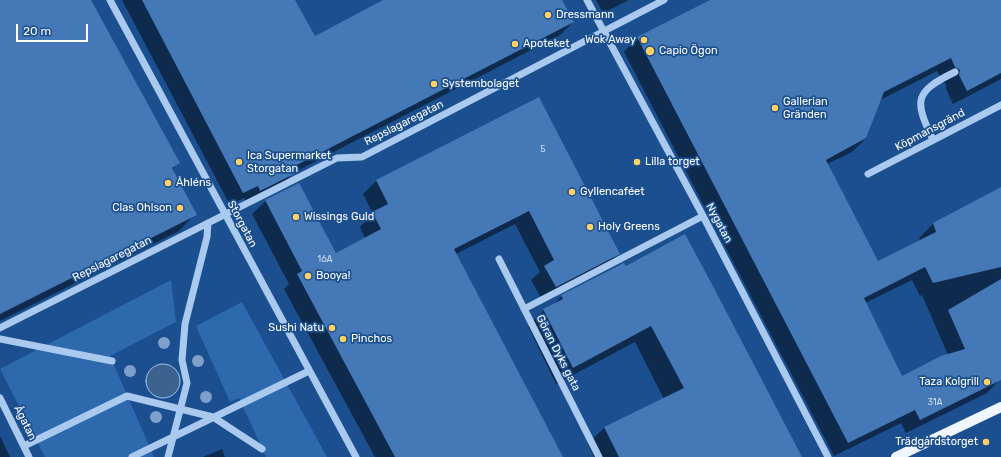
<!DOCTYPE html>
<meta charset="utf-8">
<style>
body{margin:0}
#map{position:relative;width:1001px;height:457px;overflow:hidden;background:#1b4f8f;font-family:Rubik,sans-serif}
canvas{display:block}
.scale{position:absolute;left:16px;top:24px;width:72px;height:18px;box-sizing:border-box;border:2px solid #fff;border-top:0;padding-left:5px;font-size:12px;line-height:14px;white-space:nowrap;color:#fff;-webkit-text-stroke:3px #1b4f8f;paint-order:stroke}
</style>
<div id="map">
<canvas width="1001" height="457"></canvas>
<div class="scale">20 m</div>
</div>
<script>
const ctx = document.querySelector('canvas').getContext('2d');
ctx.lineJoin = 'round';
function fillPath(path, color) {
  ctx.fillStyle = color;
  ctx.fill(path, 'evenodd');
}
function trace(path, color, width, dash) {
  ctx.strokeStyle = color;
  ctx.lineWidth = width;
  ctx.lineCap = dash ? 'butt' : 'round';
  ctx.setLineDash(dash || []);
  ctx.stroke(path);
}
function drawText(font, color, halo, rows, align = 'center') {
  ctx.font = font + ' Rubik,sans-serif';
  ctx.lineWidth = 3.5;
  ctx.setLineDash([]);
  ctx.textBaseline = 'middle';
  ctx.strokeStyle = halo;
  ctx.fillStyle = color;
  for (const [text, x, y, turn = 0] of rows) {
    ctx.save();
    ctx.translate(x, y);
    ctx.rotate((+turn || 0) * Math.PI / 180);
    ctx.textAlign = isNaN(turn) ? turn : align;
    if (halo) ctx.strokeText(text, 0, 0);
    ctx.fillText(text, 0, 0);
    ctx.restore();
  }
}
const green = new Path2D(`
 M171 280 176 322 110 356 154 457H45L0 369Z
 M242 302 327 457H266L239 398 230 402 196 326Z`);
const water = new Path2D(`
 M146 381a17 17 0 1 1 34 0a17 17 0 1 1-34 0Z`);
const shadow = new Path2D(`
 M0 0H90L178 163 172 170 195 214 179 231 0 321Z
 M122 0H294L314 37 386 0H561L573 22 560 35 293 173 280 187 247 203 244 198 230 205Z
 M596 0H629L603 13Z
 M712 0H1001V79L953 104 946 89V84L942 81 937 71 880 100 866 138 852 152 827 164 878 263 921 241 919 238 933 224 1001 188V374L1000 379 987 393 906 433 901 423 834 456 624 52 637 38ZM912 280 920 296 922 295 948 355 901 378 865 303Z
 M538 98 618 254 605 267 542 300 531 280 540 272 515 224 456 254 561 457H375L284 289 289 284 252 214 266 201 335 254 365 238 360 227 373 214 363 194 376 181Z
 M624 264 801 457H594L588 444 604 428 664 399 635 342 556 384 528 326 544 310 553 305 562 296Z
 M0 436 10 457H0Z
 M222 449 225 457H203Z`);
const building = new Path2D(`
 M0 0H91L180 163 172 168 197 215 0 314Z
 M142 0H295L315 36 383 0H562L574 22 291 168 294 174 260 191 258 186 243 193Z
 M710 0H1001V73L967 91 959 75 960 70 955 67 951 58 884 92 866 138 826 160 878 261 936 232 933 223 1001 187V267L933 283 925 267 864 298 902 376 941 356 965 349 948 310 1001 279V380L920 420 915 410 848 443 637 37Z
 M539 97 620 254 556 287 544 266 554 260 529 211 454 249 563 457H395L297 274 302 271 265 200 299 183 336 253 381 229 372 212 388 204 376 180Z
 M685 234 715 290 802 457H619L604 427 684 388 651 326 573 368 543 309 563 299 561 295 624 263 626 266Z`);
const minor = new Path2D(`
 M110 0 356 457
 M587 0 703 216 828 457
 M933 140C914 100 914 92 955 72
 M868 174 1001 105
 M499 259 599 457
 M524 309 703 216
 M0 328 337 158 362 157 664 0
 M0 339 112 361
 M0 398 29 457
 M24 446 127 396 213 417 262 449
 M132 457 309 371
 M168 457 187 383 182 360 185 324 207 237 208 223`);
const major = new Path2D(`
 M896 457 1001 407`);
const trees = [
 [164,343],
 [198,361],
 [130,371],
 [206,397],
 [156,417]
];
const markers = [
 [548,15,4,"#ffd166"],
 [644,40,4,"#ffd166"],
 [515,44,4,"#ffd166"],
 [650,51,5,"#ffd166"],
 [434,84,4,"#ffd166"],
 [775,108,4,"#ffd166"],
 [239,162,4,"#ffd166"],
 [637,162,4,"#ffd166"],
 [168,183,4,"#ffd166"],
 [572,192,4,"#ffd166"],
 [180,208,4,"#ffd166"],
 [296,217,4,"#ffd166"],
 [590,227,4,"#ffd166"],
 [308,276,4,"#ffd166"],
 [332,328,4,"#ffd166"],
 [343,339,4,"#ffd166"],
 [987,382,4,"#ffd166"],
 [986,442,4,"#ffd166"]
];
const numberNames = [
 ["5",543,149],
 ["16A",325,259],
 ["31A",935,402]
];
const poiNames = [
 ["Dressmann",556,15],
 ["Wok Away",636,40,"right"],
 ["Apoteket",523,44],
 ["Capio Ögon",659,51],
 ["Systembolaget",442,84],
 ["Gallerian",783,102],
 ["Gränden",783,115],
 ["Ica Supermarket",247,156],
 ["Storgatan",247,169],
 ["Lilla torget",645,162],
 ["Åhléns",176,183],
 ["Gyllencaféet",580,192],
 ["Clas Ohlson",172,208,"right"],
 ["Wissings Guld",304,217],
 ["Holy Greens",598,227],
 ["Booya!",316,276],
 ["Sushi Natu",324,328,"right"],
 ["Pinchos",351,339],
 ["Taza Kolgrill",979,382,"right"],
 ["Trädgårdstorget",978,442,"right"]
];
const streetNames = [
 ["Repslagaregatan",404,123,-27],
 ["Köpmansgränd",930,130,-28],
 ["Nygatan",719,223,62],
 ["Storgatan",242,224,62],
 ["Repslagaregatan",112,259,-27],
 ["Göran Dyks gata",558,353,63],
 ["Ågatan",25,423,64]
];
fillPath(green, '#2e69ad');
fillPath(water, '#3c6290');
trace(water, '#9cc4f0', 1);
fillPath(shadow, '#0007');
fillPath(building, '#4478b7');
trace(minor, '#a9c9ee', 7);
trace(major, '#f0f6ff', 10);
ctx.fillStyle = '#7ea0ca';
for (const [x, y] of trees) {
  ctx.beginPath();
  ctx.arc(x, y, 6, 0, 2 * Math.PI);
  ctx.fill();
}
for (const [x, y, r, color] of markers) {
  const dot = new Path2D();
  dot.arc(x, y, r, 0, 2 * Math.PI);
  ctx.fillStyle = color;
  ctx.fill(dot);
  trace(dot, '#1b4f8f', 1.5);
}
drawText('9px', '#d0dded', null, numberNames);
drawText('11px', '#fff', '#1b4f8f', poiNames, 'left');
drawText('11px', '#fff', '#1b4f8f', streetNames);
</script>
